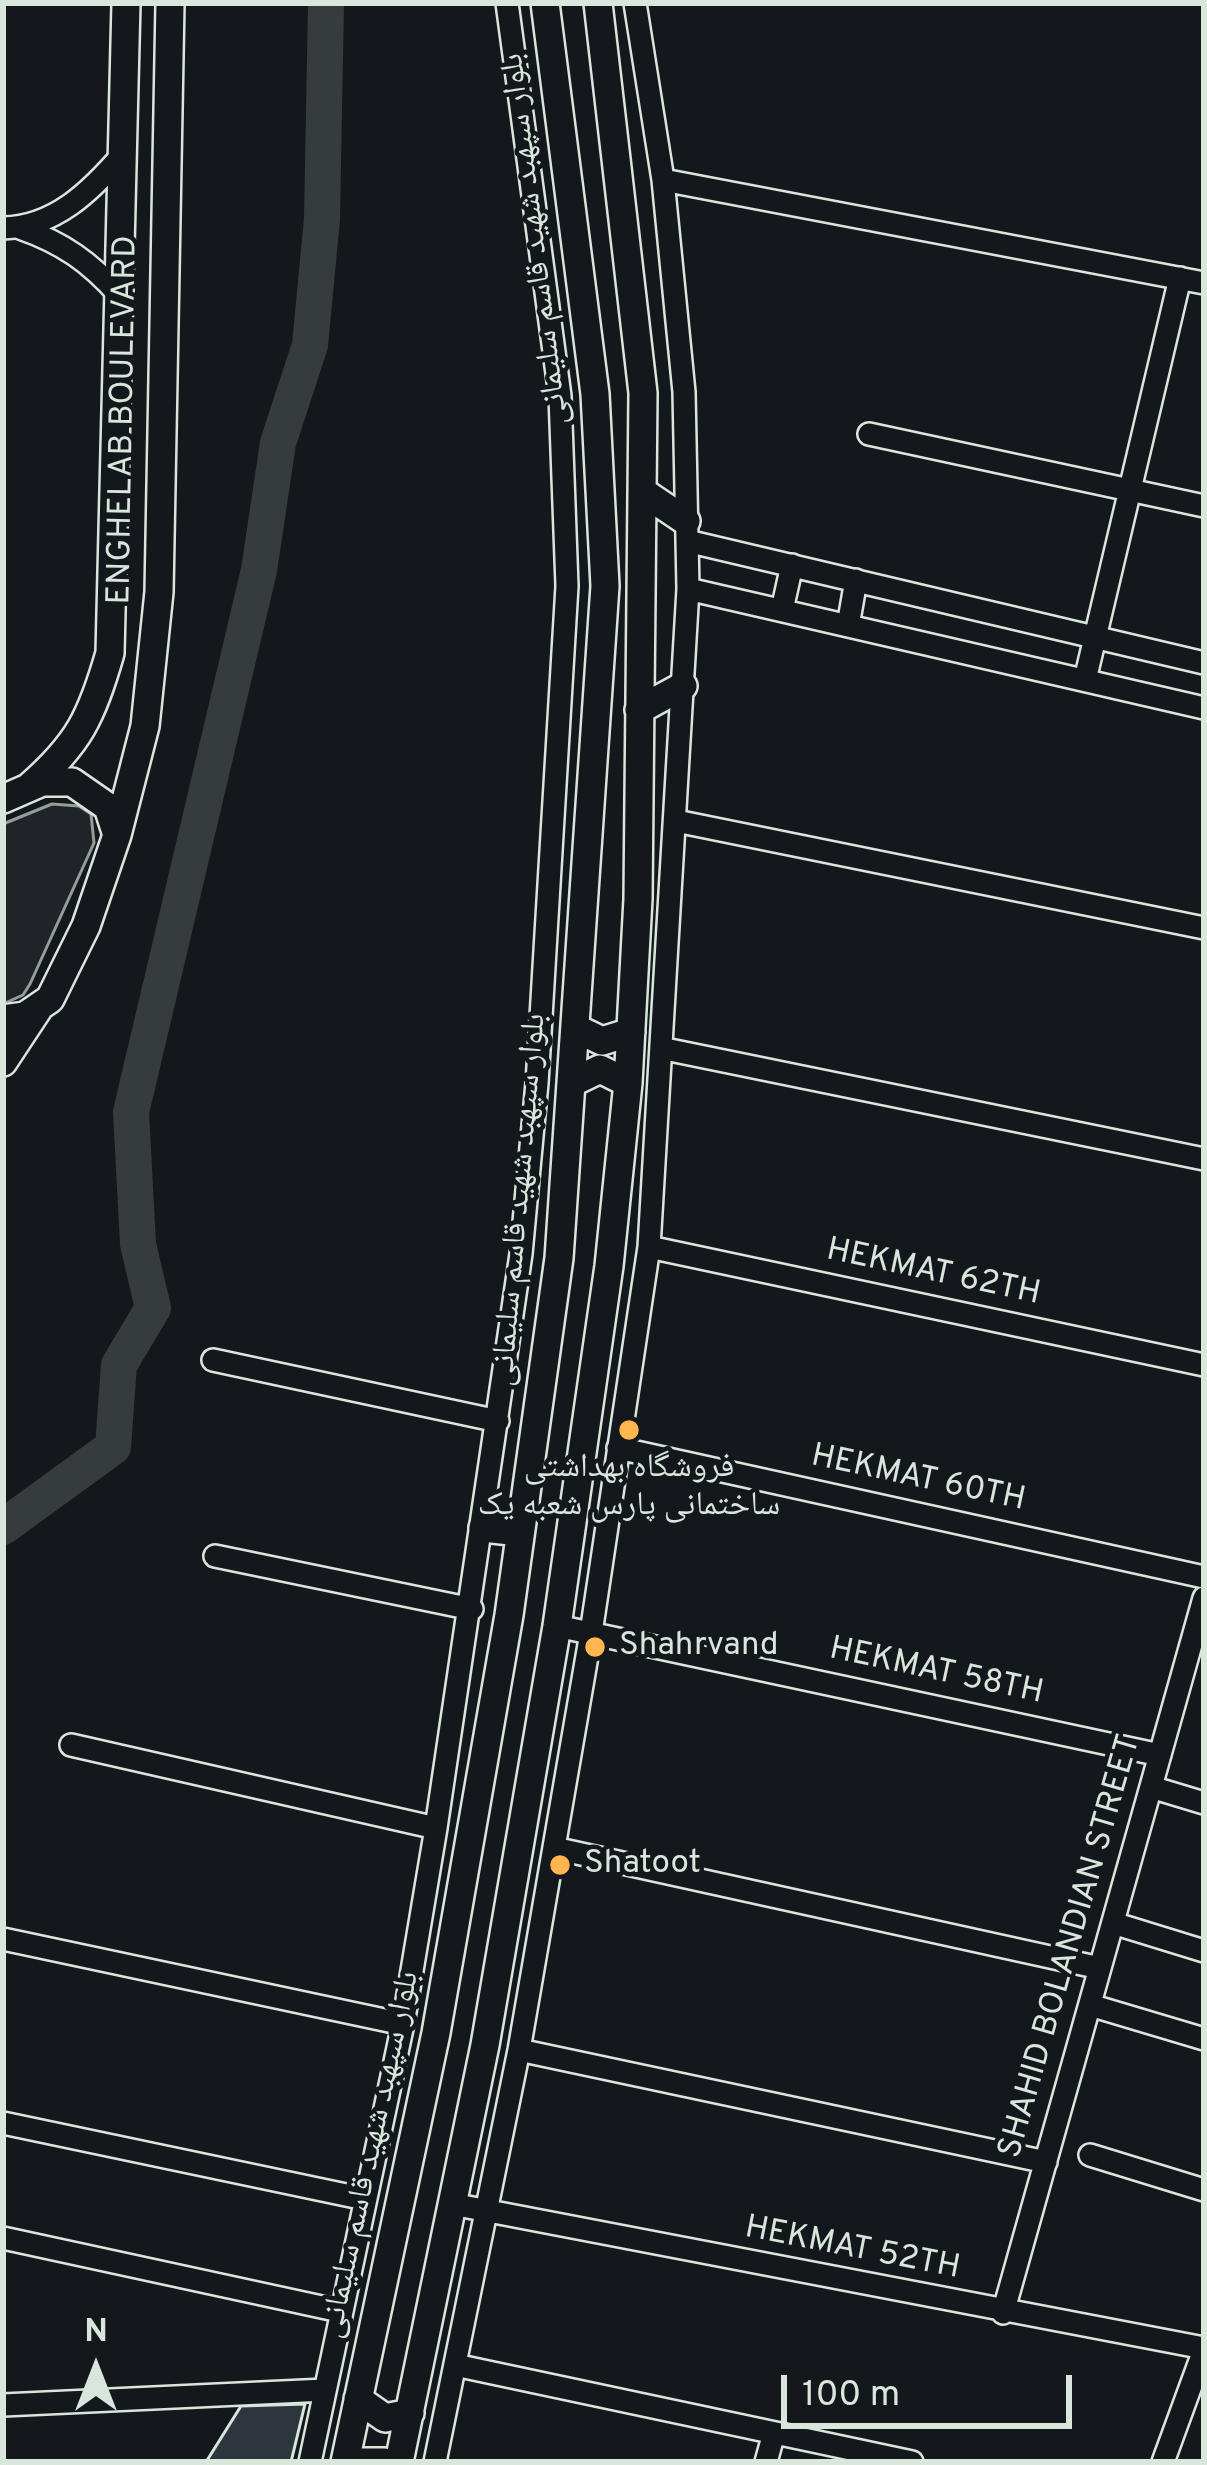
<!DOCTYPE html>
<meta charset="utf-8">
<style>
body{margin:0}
#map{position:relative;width:1207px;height:2465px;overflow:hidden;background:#14181c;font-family:Overpass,sans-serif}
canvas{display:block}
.frame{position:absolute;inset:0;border:6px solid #d8e6dc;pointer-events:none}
.north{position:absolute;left:36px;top:2309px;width:120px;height:120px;-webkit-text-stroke:9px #14181c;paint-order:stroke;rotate:0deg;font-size:33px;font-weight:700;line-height:48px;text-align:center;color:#d8e6dc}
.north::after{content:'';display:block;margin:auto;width:42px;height:54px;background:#d8e6dc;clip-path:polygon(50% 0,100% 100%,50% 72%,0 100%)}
.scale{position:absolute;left:781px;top:2375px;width:291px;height:54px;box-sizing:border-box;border:6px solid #d8e6dc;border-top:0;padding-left:15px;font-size:36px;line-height:42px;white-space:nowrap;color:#d8e6dc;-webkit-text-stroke:9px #14181c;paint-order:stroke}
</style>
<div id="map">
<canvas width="1207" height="2465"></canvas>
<div class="frame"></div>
<div class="north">N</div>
<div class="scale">100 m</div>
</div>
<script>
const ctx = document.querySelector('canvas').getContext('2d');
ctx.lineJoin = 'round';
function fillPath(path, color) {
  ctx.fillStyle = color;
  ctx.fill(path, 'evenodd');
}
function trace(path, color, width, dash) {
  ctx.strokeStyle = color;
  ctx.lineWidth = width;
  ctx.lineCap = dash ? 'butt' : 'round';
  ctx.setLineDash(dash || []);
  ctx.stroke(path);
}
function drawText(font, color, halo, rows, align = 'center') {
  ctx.font = font + ' Overpass,"Noto Naskh Arabic",sans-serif';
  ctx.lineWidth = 9;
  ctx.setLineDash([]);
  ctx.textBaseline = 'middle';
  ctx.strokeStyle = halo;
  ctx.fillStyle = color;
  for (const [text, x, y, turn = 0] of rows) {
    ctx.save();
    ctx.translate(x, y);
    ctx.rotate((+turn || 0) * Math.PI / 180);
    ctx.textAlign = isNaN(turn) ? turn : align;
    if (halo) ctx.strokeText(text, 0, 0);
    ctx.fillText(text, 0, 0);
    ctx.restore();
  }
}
const green = new Path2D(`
 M52 804 79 806 91 814 94 843 30 984 23 995 3 1004V824Z`);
const river = new Path2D(`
 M3 1527 113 1447 119 1365 153 1308 138 1244 131 1112 259 570 278 443 310 345 322 219 326 3`);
const building = new Path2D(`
 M305 2404 291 2462H206L241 2406Z`);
const minor = new Path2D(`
 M663 180 1204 283
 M3 228C55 227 91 191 123 154
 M20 228C63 243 90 262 120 296
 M869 434 1204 506
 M687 541 1204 663
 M688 589 1204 708
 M782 610 792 565
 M848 626 856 580
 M1085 680 1180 278
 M676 821 1204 928
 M665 1049 1204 1159
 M649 1247 1204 1365
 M213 1360 498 1421
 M618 1448 1204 1577
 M215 1556 472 1609
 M557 1626 1160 1755
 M71 1745 436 1828
 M1151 1787 1204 1803
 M554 1848 1100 1968
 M1113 1923 1204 1951
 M3 1939 403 2024
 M1090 2005 1204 2039
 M519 2050 1046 2162
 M3 2123 365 2199
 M1090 2155 1204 2190
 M452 2204 1204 2348
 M3 2238 340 2311
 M1003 2313 1204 1598
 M455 2365 912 2462
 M3 2405 325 2390
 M310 2462 403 2024 436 1828 521 1254 537 1083 567 586 560 396 507 3
 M435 2462 519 2050 591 1633 649 1247 688 589 684 392 663 180 635 3
 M766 2462 774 2433
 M1163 2462 1204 2350`);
const major = new Path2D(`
 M643 492 686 521
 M639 710 683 686
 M28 788C79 744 92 716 110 653L126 3
 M3 799 42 782H72L108 807 117 835 86 926 50 999 25 1016 3 1019
 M117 835 145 726 159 592 170 3
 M575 1028 602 1041 631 1032
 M3 1062 38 1009
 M571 1083 600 1069 628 1083
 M483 1528 520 1532
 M358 2399 385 2418 410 2413
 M345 2462 436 2033 509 1615 559 1258 605 586 595 394 545 3
 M352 2462H384
 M399 2462 485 2045 557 1626 609 1266 628 1083 638 899 643 393 598 3`);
const markers = [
 [629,1430,12,"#ffb74d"],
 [595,1647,12,"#ffb74d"],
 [560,1865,12,"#ffb74d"]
];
const streetNames = [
 ["بلوار سپهبد شهید قاسم سلیمانی",537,239,-97],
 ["ENGHELAB BOULEVARD",125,420,-89],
 ["بلوار سپهبد شهید قاسم سلیمانی",521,1200,-85],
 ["HEKMAT 62TH",933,1274,12],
 ["HEKMAT 60TH",918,1480,12],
 ["HEKMAT 58TH",936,1673,12],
 ["SHAHID BOLANDIAN STREET",1072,1947,-74],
 ["بلوار سپهبد شهید قاسم سلیمانی",372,2155,-78],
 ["HEKMAT 52TH",852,2250,11]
];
const poiNames = [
 ["فروشگاه بهداشتی",629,1469,"center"],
 ["ساختمانی پارس شعبه یک",629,1507,"center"],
 ["Shahrvand",619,1647],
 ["Shatoot",584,1865]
];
fillPath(green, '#202428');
trace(green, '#939e99', 3);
trace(river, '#363b3e', 36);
fillPath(building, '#2c363c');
trace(building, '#d8e6dc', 3);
trace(minor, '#d8e6dc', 26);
trace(major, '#d8e6dc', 32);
trace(minor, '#14181c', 21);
trace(major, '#14181c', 27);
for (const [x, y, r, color] of markers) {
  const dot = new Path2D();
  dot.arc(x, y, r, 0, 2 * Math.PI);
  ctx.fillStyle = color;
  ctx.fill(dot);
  trace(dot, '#14181c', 4.5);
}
drawText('33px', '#d8e6dc', '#14181c', streetNames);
drawText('33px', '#d8e6dc', '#14181c', poiNames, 'left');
</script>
